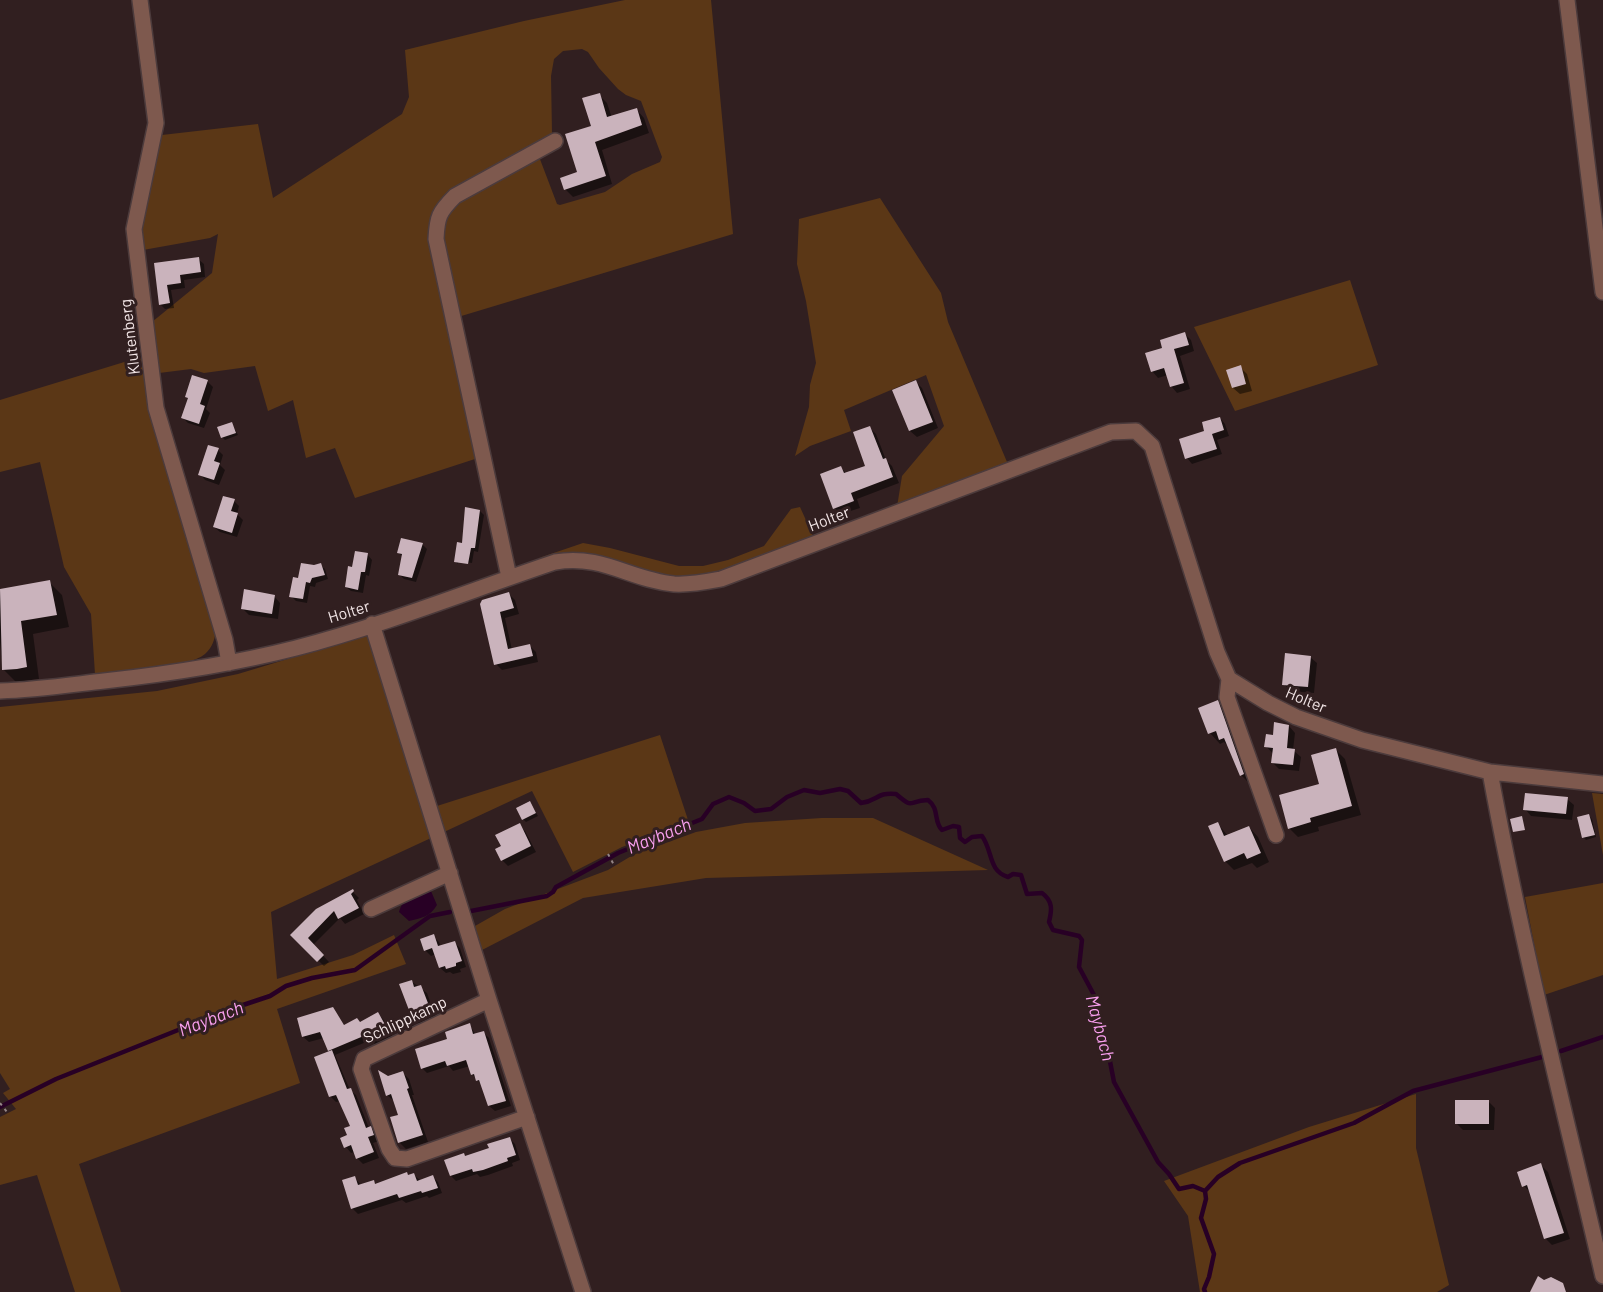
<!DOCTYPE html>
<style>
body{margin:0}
canvas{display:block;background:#311f20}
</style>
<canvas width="1603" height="1292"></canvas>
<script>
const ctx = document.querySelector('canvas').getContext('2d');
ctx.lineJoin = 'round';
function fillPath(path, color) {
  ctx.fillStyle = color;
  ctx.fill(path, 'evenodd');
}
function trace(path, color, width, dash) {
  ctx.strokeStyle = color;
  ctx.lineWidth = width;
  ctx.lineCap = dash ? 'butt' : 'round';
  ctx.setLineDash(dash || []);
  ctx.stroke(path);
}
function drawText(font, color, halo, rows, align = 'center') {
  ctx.font = font + ' Barlow,sans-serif';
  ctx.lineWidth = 6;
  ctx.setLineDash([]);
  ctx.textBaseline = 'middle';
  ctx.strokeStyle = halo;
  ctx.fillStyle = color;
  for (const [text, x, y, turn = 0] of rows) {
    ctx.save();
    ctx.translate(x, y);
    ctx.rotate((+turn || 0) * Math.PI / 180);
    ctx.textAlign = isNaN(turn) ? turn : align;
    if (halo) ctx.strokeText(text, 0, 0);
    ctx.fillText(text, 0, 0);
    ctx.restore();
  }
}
const green = new Path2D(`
 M625 0H711L733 234 458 317 440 230 453 202 538 154 557 204 560 205 605 192 632 174 660 162 662 157 641 101 626 95 618 89 599 68 588 52 582 49 563 51 554 59 551 76 552 134 545 143 434 212 430 223 432 241 478 458 355 498 335 448 306 458 293 400 268 411 255 366 204 373 191 369 159 373 152 322 212 273 218 234 210 238 143 250 142 225 162 135 258 124 273 198 402 114 409 97 405 50 524 21Z
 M880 198 941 293 948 322 1007 462 897 507 902 476 944 426 926 375 844 410 851 431 810 446 795 456 809 407 810 385 816 363 806 301 797 264 799 219Z
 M1350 280 1378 365 1235 411 1194 327Z
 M144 356 216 630C215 639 212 648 205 654 187 669 120 671 95 674L91 614 64 567 40 462 0 472V400Z
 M800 507 814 538C773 554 721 581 678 580 666 579 653 572 642 569 604 556 579 549 539 558L583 543 610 548 679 566H703L728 560 764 546 791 509Z
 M367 635 431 838 271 912 277 979 353 955 394 935 406 964 277 1009 300 1083 79 1164 121 1292H75L37 1175 0 1185V1117L16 1109 3 1093 10 1089 0 1073V707L157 691 238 674Z
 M660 735 689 823 622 847 573 872 532 791 444 832 437 806Z
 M1592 793 1603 794V855Z
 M822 818H873L988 870 706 878 583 898 482 950 475 926 505 909 608 870 633 855 696 832 745 823Z
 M1603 883V975L1544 995 1525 897Z
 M1416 1094V1148L1449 1285 1437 1292H1200L1188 1216 1164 1181 1309 1127Z`);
const water = new Path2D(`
 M424 889 431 891 437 905C430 917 421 918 409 921L399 912C403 898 412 895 424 889Z`);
const shadow = new Path2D(`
 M599 95 607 103 612 118 637 110 644 118 649 133 602 150 612 184 573 197 565 189 579 173 593 127Z
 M198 259 204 264 205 277 184 280 185 288 171 290 174 308 165 309 160 304 155 265Z
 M1185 334 1191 340 1194 351 1180 356 1190 389 1177 393 1171 386 1168 375 1158 378 1152 371Z
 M1240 367 1247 374 1252 391 1240 394 1233 388 1228 371Z
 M207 381 213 387 206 409 210 413 204 428 188 423 183 418 189 399 187 397Z
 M916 382 922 388 938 428 917 437 910 431 894 391Z
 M1220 418 1225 424 1229 436 1217 440 1222 454 1192 464 1187 458 1206 432Z
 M232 424 238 435 225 440 222 437Z
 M870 428 876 434 886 460 892 466 899 483 857 499 860 508 841 514 835 508 840 467 847 474 867 466Z
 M218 450 223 455 220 465 225 470 219 485 205 480 200 474Z
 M234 501 239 506 237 514 243 520 237 537 220 532 214 527Z
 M480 511 484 515 478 552 474 551 472 563 458 561V564L456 562Z
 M422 544 427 549 416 582 404 579 399 574 403 557 399 553Z
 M368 555 372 560 369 576 366 575 363 593 351 591 346 587 354 569Z
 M320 565 325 569 328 579 316 583 315 587 310 586 307 603 296 601 291 596 300 580 314 567Z
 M49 582 62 595 69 627 33 634 39 679 16 682 3 669 0 642V591Z
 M509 594 515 600 519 614 505 618 512 650 530 646 536 652 538 662 502 670 496 664 482 604Z
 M274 596 280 603 278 619 249 615 243 609Z
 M1310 657 1317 663 1314 693 1290 691 1284 684Z
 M1217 702 1228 712 1251 785 1241 775 1230 748 1224 742 1220 744 1210 733 1200 709Z
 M1289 726 1295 733 1293 750 1301 757 1299 771 1279 769 1272 762 1273 754 1266 746 1274 736Z
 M1336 750 1345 759 1361 815 1318 827 1319 831 1298 837 1289 828 1321 785Z
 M1567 799 1574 805 1572 820 1531 816 1525 809Z
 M530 803 538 816 526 822 523 819Z
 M1589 816 1592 819 1596 837 1586 840 1583 837Z
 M1218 824 1228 836 1249 827 1258 837 1269 862 1257 868 1252 863 1234 870 1225 861Z
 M519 825 525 831 536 852 508 866 502 860 503 847Z
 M352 891 359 898 357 900 364 914 345 924 340 918 313 945 329 962 324 966 292 935Z
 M433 936 439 942 441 947 455 943 460 948 466 967 460 969 461 972 453 974 450 972 446 973 440 968 436 954 431 956 425 950Z
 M411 981 427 993 436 1018 420 1024 413 1018 401 985Z
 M333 1009 345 1026 360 1023 378 1014 383 1019 392 1036 376 1045 371 1040 335 1055 350 1090 356 1095 369 1128 376 1133 379 1141 373 1143 379 1158 363 1164 357 1158 355 1152 351 1153 346 1147 342 1139 349 1136 352 1127 340 1101 336 1102 330 1096 331 1053 324 1038 309 1042 303 1037 299 1019Z
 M410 1020 415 1028 405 1033 400 1024Z
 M469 1024 476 1035 484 1033 489 1038 511 1106 495 1111 489 1106 483 1086 472 1074 470 1066 453 1071 449 1066 427 1073 422 1068 449 1040Z
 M403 1073 409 1079 414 1095H412L428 1142 406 1149 399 1142V1116L394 1101 387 1095 388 1077Z
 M1488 1101 1495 1108 1494 1130H1463L1457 1124Z
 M510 1139 515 1144 520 1160 512 1163 513 1166 488 1175 480 1177 477 1174 456 1181 451 1176Z
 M1541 1165 1548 1172 1570 1239 1552 1245 1545 1238 1530 1192 1524 1186Z
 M407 1174 409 1176 414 1175 421 1181 433 1177 438 1182 442 1193 429 1198 427 1196 406 1203 402 1200 358 1214 352 1208 355 1178 361 1185 373 1182 376 1185Z`);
const stream = new Path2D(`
 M471 911 547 896 553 892 556 887 618 853 702 819 713 804 729 797 744 803 755 811 771 809 787 797 804 790 820 793 840 789 848 791 861 803C878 801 876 792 896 794 915 810 906 801 928 800 940 809 933 821 942 830L953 826 959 827 960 838 965 842 972 837 982 836C993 851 988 871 1008 877L1013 874 1021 875 1027 894 1042 893C1053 901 1052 910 1049 922L1053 930 1079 936 1082 940 1079 967 1094 995 1098 1022 1102 1030V1039L1108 1051 1114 1082 1158 1162 1169 1174 1179 1189 1193 1186 1205 1191 1206 1199 1201 1218 1214 1254 1209 1277 1204 1289 1205 1292
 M1561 1051 1603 1037
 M0 1107 56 1079 228 1010 270 996 286 986 312 978 355 970 430 916 450 912
 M1205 1191 1218 1177 1240 1163 1354 1123 1413 1091 1542 1057`);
const building = new Path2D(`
 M600 93 607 117 637 108 642 125 595 142 606 176 564 190 560 178 577 172 565 134 591 126 582 98Z
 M199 257 201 272 180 275 181 283 167 285 170 303 159 305 154 263Z
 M1185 332 1189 345 1174 349 1184 383 1170 387 1164 368 1151 372 1145 353 1162 348 1160 340Z
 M1241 365 1246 384 1232 388 1226 370Z
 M192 375 208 380 200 404 205 406 199 424 181 418 188 398 185 397Z
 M916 380 933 422 909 431 892 390Z
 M1220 417 1224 430 1212 434 1217 449 1185 459 1179 439 1204 431 1202 422Z
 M232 422 236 433 221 438 217 427Z
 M870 426 883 459 886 458 893 477 851 493 854 501 833 509 820 474 841 466 844 473 865 466 853 432Z
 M208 445 219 448 214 461 220 463 214 480 198 475Z
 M223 496 235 499 231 511 238 513 232 533 213 527Z
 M465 507 480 510 475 548H471L468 564 454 562 457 542 462 543Z
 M401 538 423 543 412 578 398 575 402 554 397 553Z
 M355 551 368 553 365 572H361L358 590 345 587 348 566 352 567Z
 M301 563 314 565 321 563 325 575 312 578 310 583 306 582 303 599 289 597 293 577 298 578Z
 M50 580 57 615 21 621 27 667 17 669 2 670 0 589Z
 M244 589 275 595 272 614 241 609Z
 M509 592 514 608 500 612 508 649 530 644 533 656 494 665 480 604 482 600Z
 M1285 653 1311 656 1308 687 1282 685Z
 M1218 700 1244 774 1240 776 1224 738 1219 740 1216 731 1208 734 1198 708Z
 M1274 722 1289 725 1287 748 1295 749 1293 765 1271 763 1273 748 1264 747 1266 734 1273 735Z
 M1336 748 1352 806 1310 818 1311 822 1288 829 1279 795 1319 784 1311 755Z
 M1525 793 1568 797 1566 814 1523 810Z
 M530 801 536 813 522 820 516 808Z
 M1589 814 1595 835 1582 838 1577 817Z
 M1522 816 1525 830 1513 832 1510 819Z
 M1218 822 1224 836 1249 826 1261 853 1247 859 1244 853 1224 862 1208 826Z
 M520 823 531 846 501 861 495 849 501 846 495 835Z
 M353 889 354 891 351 894 359 908 338 919 334 911 308 938 324 955 317 962 290 935 316 909Z
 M434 934 438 946 455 941 462 961 456 963V966L446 969 445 966 439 968 432 948 424 951 420 939Z
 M412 980 414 987 421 985 431 1011 412 1018 399 984Z
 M333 1007 344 1025 357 1018 360 1022 378 1012 388 1030 369 1040 366 1035 328 1051 320 1032 302 1037 297 1018Z
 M470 1023 473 1034 484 1031 506 1101 488 1106 479 1080 476 1081 474 1074 471 1075 466 1060 447 1066 445 1061 421 1069 415 1049 447 1039 445 1032Z
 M332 1050 347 1089 351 1088 366 1128 371 1126 374 1135 368 1137 374 1152 356 1159 351 1145 344 1148 340 1138 347 1135 344 1128 350 1126 336 1095 329 1097 314 1057Z
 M378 1070 388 1076 403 1071 409 1088 407 1089 423 1135 398 1143 390 1117 398 1115 391 1094 386 1096Z
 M1455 1100H1489V1124H1455Z
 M510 1137 516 1155 507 1158 508 1161 483 1170 473 1172 472 1169 450 1176 444 1160 464 1153 465 1156 489 1148 487 1144Z
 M1541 1163 1564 1233 1544 1239 1527 1185 1522 1187 1517 1172Z
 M407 1172 408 1175 414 1173 417 1181 433 1175 438 1188 422 1193 421 1191 399 1198 397 1194 351 1209 342 1180 355 1176 358 1185 374 1180 375 1184Z
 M1538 1276 1544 1280 1551 1277 1563 1283 1566 1292H1530Z`);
const path = new Path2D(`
 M608 854 614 865
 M0 1103 7 1112`);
const minor = new Path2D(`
 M140 0 156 123 134 229 156 408 225 640 229 663
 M1567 0 1603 292
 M509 577 436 239C437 217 439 212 455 196L555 141
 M372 624 489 1000 583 1292
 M1229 679 1227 697 1276 835
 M0 691C35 690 69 685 104 681 168 674 233 664 296 648 384 625 469 591 555 562 603 554 630 580 674 584 690 585 705 582 721 579L1111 432 1136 431 1152 446 1217 652 1229 679 1268 703 1296 717 1362 740 1490 772 1603 784
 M1490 772C1521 941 1564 1108 1603 1276
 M371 909 450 873
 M489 1000 364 1059 361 1069 389 1149 395 1158 407 1159 527 1117`);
const streetNames = [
 ["Klutenberg",130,337,-97],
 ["Holter",829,519,-21],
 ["Holter",349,612,-17],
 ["Holter",1306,700,23],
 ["Schlippkamp",405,1020,-25]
];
const waterNames = [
 ["Maybach",659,836,-22],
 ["Maybach",211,1019,-21],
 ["Maybach",1100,1028,75]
];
fillPath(green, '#5b3716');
fillPath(water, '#280025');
fillPath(shadow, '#0007');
trace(stream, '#280025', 4.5);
fillPath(building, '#cab3bc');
trace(minor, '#4c3b3c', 18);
trace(path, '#948586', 2, [3, 4.5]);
trace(minor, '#7e594e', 15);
drawText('16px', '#f2e5e6', '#311f20', streetNames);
drawText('italic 18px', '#f99fee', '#311f20', waterNames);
</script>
